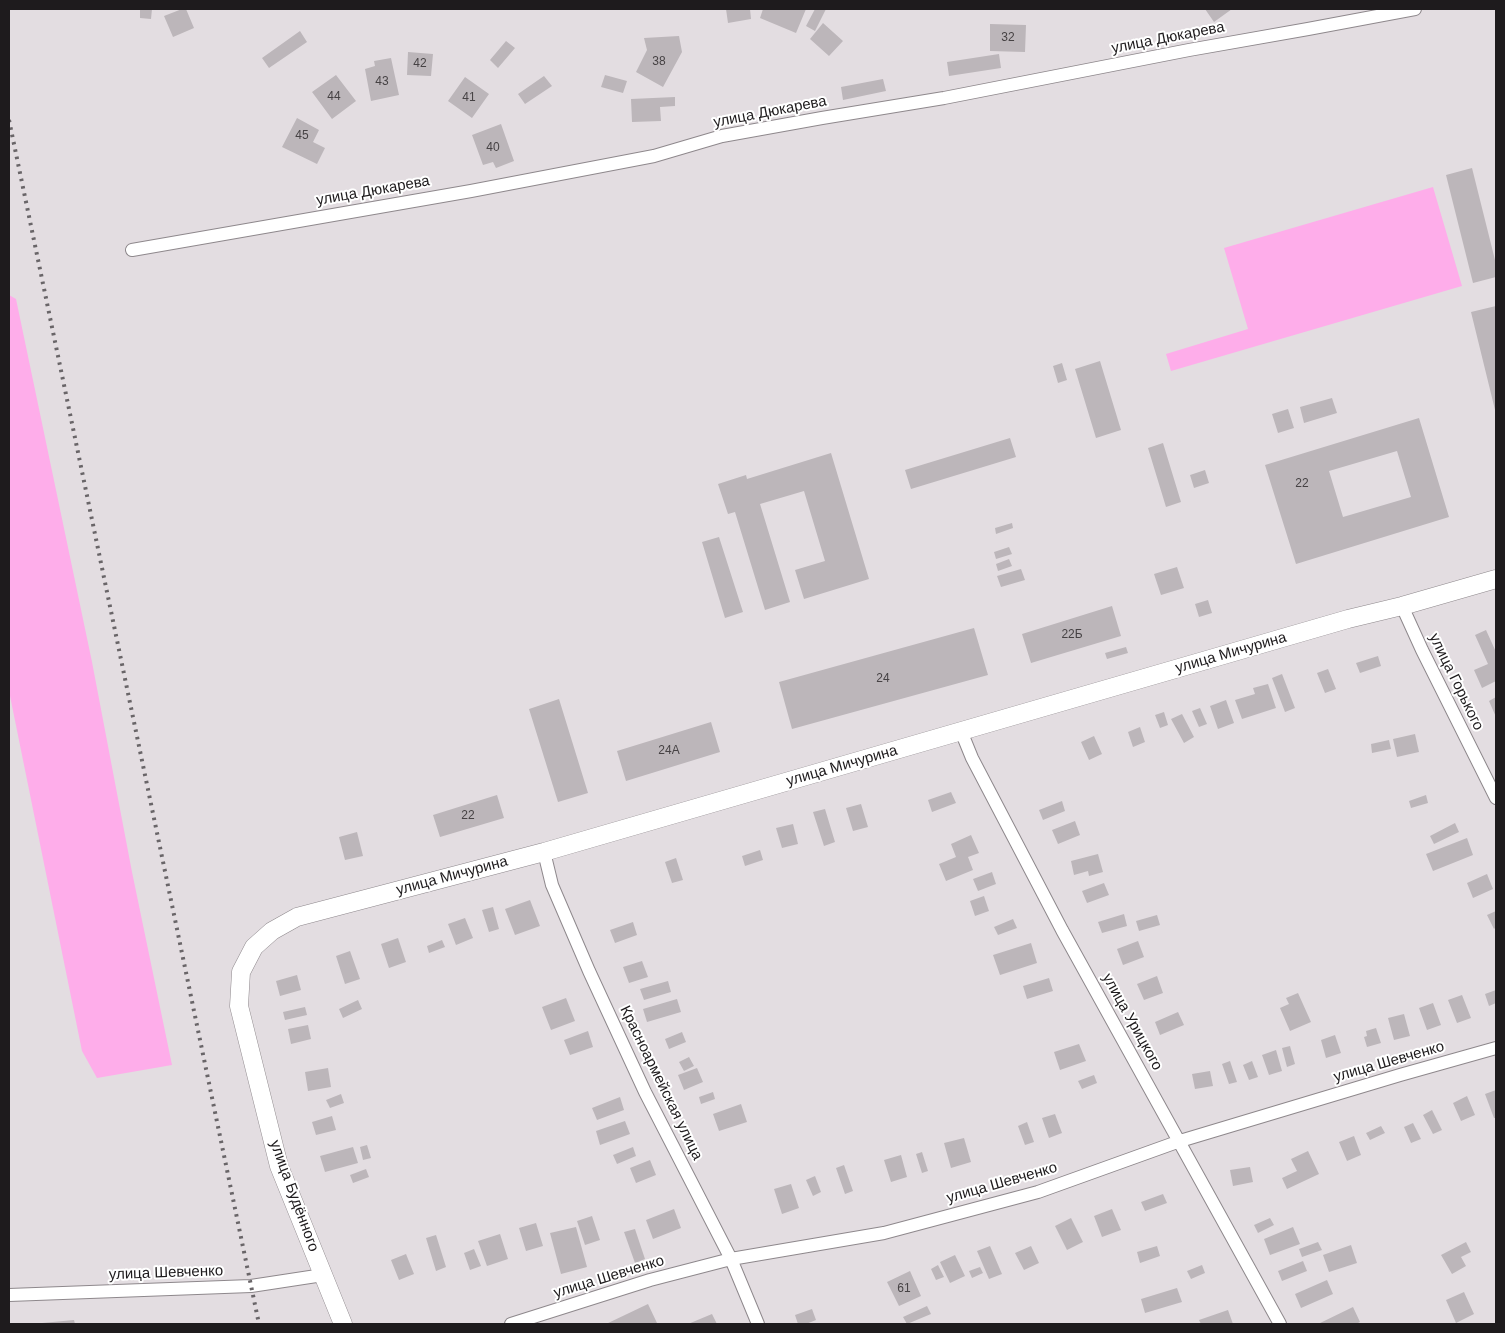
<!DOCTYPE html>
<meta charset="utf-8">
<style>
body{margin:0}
#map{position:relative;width:1505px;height:1333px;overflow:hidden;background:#e3dde1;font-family:Helvetica,sans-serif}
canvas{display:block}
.frame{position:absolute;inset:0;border:10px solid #1e1b1d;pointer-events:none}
</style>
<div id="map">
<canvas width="1505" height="1333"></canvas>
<div class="frame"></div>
</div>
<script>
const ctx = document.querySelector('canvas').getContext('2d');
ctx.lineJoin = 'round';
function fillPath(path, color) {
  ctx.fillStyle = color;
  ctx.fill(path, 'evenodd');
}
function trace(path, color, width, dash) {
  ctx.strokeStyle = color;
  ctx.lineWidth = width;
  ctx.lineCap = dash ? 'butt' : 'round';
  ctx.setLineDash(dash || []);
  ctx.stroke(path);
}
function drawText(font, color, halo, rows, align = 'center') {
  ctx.font = font + ' Helvetica,sans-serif';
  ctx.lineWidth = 4;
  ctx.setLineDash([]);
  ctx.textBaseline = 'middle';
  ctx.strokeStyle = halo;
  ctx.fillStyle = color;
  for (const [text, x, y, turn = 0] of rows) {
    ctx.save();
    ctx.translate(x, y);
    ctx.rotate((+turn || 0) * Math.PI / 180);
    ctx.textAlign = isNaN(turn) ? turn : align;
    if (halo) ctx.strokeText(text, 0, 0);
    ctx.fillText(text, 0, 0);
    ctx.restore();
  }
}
const green = new Path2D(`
 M1433 187 1462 286 1171 371 1166 354 1248 329 1224 248Z
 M9 295 16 299 92 662 132 872 172 1065 97 1078 82 1051 9 691Z`);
const building = new Path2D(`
 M140 9H152L151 19 140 18Z
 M182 9H186L194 28 173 37 164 16Z
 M726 9H750L751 19 728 23Z
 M763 9H806L796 33 760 18Z
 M815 9H826L815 31 806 26Z
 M1205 9H1232L1214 22Z
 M823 23 843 41 829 56 810 39Z
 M990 24 1026 25 1025 52 990 51Z
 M300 31 307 42 269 68 262 58Z
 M679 36 682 52 663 87 636 72 647 50 644 38Z
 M506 41 515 48 498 68 490 60Z
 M408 52 433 54 431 76 407 75Z
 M999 54 1001 68 949 76 947 62Z
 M391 58 399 95 371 101 365 69 375 66 374 61Z
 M336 75 356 101 332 119 312 92Z
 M605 75 627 81 623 93 601 87Z
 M544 76 552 86 525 104 518 94Z
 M465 77 489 94 472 118 448 101Z
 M883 79 886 91 843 100 841 87Z
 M675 97V106L660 107 661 121 632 122 631 99Z
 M297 118 319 130 313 142 325 148 317 164 282 147Z
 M501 124 514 161 496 168 493 162 483 165 472 135Z
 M1472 168 1496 264V277L1473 283 1446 175Z
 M1496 306V414L1471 312Z
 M1100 361 1121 430 1096 438 1075 369Z
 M1062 363 1067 380 1058 383 1053 366Z
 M1332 398 1337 413 1304 423 1300 407Z
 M1288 409 1294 428 1278 433 1272 414Z
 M1419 418 1449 517 1296 564 1265 465ZM1397 451 1411 497 1343 517 1329 471Z
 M1010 438 1016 457 911 489 905 470Z
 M1163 443 1181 502 1166 507 1148 448Z
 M831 453 869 579 804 599 795 570 825 561 804 491 760 504 790 602 765 610 735 512 728 514 718 484 746 475 747 479Z
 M1205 470 1209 483 1194 488 1190 475Z
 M1012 523 1013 528 996 534 995 528Z
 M719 537 743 612 725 618 702 542Z
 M1009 547 1012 554 996 559 994 552Z
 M1009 559 1012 566 998 571 996 564Z
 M1177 567 1184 588 1161 595 1154 574Z
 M1021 569 1025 580 1001 587 997 576Z
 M1208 600 1212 613 1199 617 1195 604Z
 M1112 606 1121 636 1031 663 1022 634Z
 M974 628 988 675 792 729 779 682Z
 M1486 630 1496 652V681L1482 688 1474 670 1488 664 1475 635Z
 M1126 647 1128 653 1107 659 1105 653Z
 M1378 656 1381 666 1360 673 1356 663Z
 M1328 669 1336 689 1325 693 1317 673Z
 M1282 674 1295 708 1285 712 1272 678Z
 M1268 684 1276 708 1242 719 1235 700 1255 694 1253 688Z
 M1496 697V717L1489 701Z
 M559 699 588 793 558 802 529 709Z
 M1226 700 1234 723 1218 729 1210 706Z
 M1200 708 1207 724 1199 727 1192 711Z
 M1164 712 1168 725 1160 728 1155 715Z
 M1182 714 1194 737 1184 743 1171 719Z
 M711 722 720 752 626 781 617 751Z
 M1140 727 1145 742 1133 747 1128 732Z
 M1415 734 1419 752 1397 757 1393 739Z
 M1094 736 1102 754 1089 760 1081 742Z
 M1389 740 1391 749 1372 753 1371 744Z
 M951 792 956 803 932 812 928 800Z
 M497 795 504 818 440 837 433 815Z
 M1426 795 1428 803 1411 808 1409 801Z
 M1062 801 1065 811 1043 820 1039 810Z
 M861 804 868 827 853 831 846 808Z
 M825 809 835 842 824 846 813 812Z
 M1075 821 1080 835 1058 844 1052 830Z
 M1455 823 1459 832 1434 844 1430 836Z
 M793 824 798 844 782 848 776 828Z
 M357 832 363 856 345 860 339 837Z
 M971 835 979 853 968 857 973 870 946 881 939 864 956 857 951 844Z
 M1467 838 1473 855 1433 871 1426 854Z
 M760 850 763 860 745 866 742 856Z
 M1098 854 1103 872 1089 876 1088 871 1074 875 1071 861Z
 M676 858 683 880 672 883 665 862Z
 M992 872 996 884 978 891 973 879Z
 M1487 874 1493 889 1473 898 1467 883Z
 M1104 883 1109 895 1087 903 1082 891Z
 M984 896 989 911 975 916 970 901Z
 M530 900 540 926 515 935 505 909Z
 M493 907 499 929 489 932 482 910Z
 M1496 911V927L1494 929 1487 915Z
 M1124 914 1127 926 1102 933 1098 922Z
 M1157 915 1160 925 1139 931 1136 921Z
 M465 918 473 938 456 945 448 924Z
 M1013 919 1017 928 998 935 994 927Z
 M633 922 637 935 615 943 610 930Z
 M398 938 406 962 389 968 381 944Z
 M442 940 445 947 429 953 427 946Z
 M1138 941 1144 957 1123 965 1117 949Z
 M1031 943 1037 963 1000 975 993 955Z
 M350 951 360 979 345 984 336 956Z
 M642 961 648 977 629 983 623 967Z
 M297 975 301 990 280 996 276 981Z
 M1157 976 1163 993 1144 1000 1137 984Z
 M1049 978 1053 991 1027 999 1023 986Z
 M668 981 671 992 644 1000 640 989Z
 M1496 990V1003L1489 1006 1485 994Z
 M1298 993 1311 1022 1290 1031 1280 1008 1289 1004 1286 998Z
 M1462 995 1471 1018 1457 1023 1448 1000Z
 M566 998 575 1021 551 1030 542 1007Z
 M677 999 681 1012 647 1022 643 1009Z
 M358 1000 362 1009 343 1018 339 1009Z
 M1433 1003 1441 1025 1427 1030 1419 1008Z
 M305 1007 307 1015 285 1020 283 1012Z
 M1178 1012 1184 1025 1160 1035 1155 1022Z
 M1404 1014 1410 1036 1394 1040 1388 1018Z
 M308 1025 311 1039 291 1044 288 1029Z
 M1376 1028 1381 1043 1367 1047 1364 1037 1367 1036 1366 1031Z
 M588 1031 593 1047 570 1055 564 1040Z
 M682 1032 686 1042 669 1049 665 1039Z
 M1335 1035 1341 1053 1326 1058 1321 1040Z
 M1079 1044 1086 1061 1060 1070 1054 1052Z
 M1290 1046 1295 1064 1287 1067 1282 1048Z
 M1276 1050 1282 1071 1269 1075 1262 1055Z
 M689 1057 694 1066 684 1071 679 1062Z
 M1230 1061 1237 1082 1229 1084 1222 1064Z
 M1252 1061 1258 1077 1249 1080 1243 1065Z
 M328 1068 331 1087 308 1091 305 1072Z
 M697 1068 703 1082 684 1090 678 1075Z
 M1210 1071 1213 1086 1195 1089 1192 1074Z
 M1094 1075 1097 1083 1082 1089 1078 1081Z
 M1496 1090V1118H1494L1485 1094Z
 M713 1092 715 1099 701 1104 699 1097Z
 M341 1094 344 1103 330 1108 326 1100Z
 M1467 1096 1475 1115 1461 1121 1453 1103Z
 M620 1097 624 1110 597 1120 592 1108Z
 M741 1104 747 1122 719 1131 713 1114Z
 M1432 1110 1442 1130 1433 1134 1423 1115Z
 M1055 1114 1062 1133 1049 1138 1042 1118Z
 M332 1116 336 1130 316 1135 312 1122Z
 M625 1121 630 1134 600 1145 596 1131Z
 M1027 1122 1034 1142 1025 1145 1018 1126Z
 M1413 1123 1421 1139 1411 1143 1404 1127Z
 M1381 1126 1385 1133 1370 1140 1366 1133Z
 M1354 1136 1361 1155 1347 1161 1339 1142Z
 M964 1138 971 1162 951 1168 944 1143Z
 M367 1145 371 1158 363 1160 360 1147Z
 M353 1147 358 1163 325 1172 320 1156Z
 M633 1147 636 1156 617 1164 613 1155Z
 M1308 1151 1319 1174 1287 1189 1282 1178 1297 1171 1291 1159Z
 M922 1152 928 1171 922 1173 916 1154Z
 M901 1155 907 1177 891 1182 884 1160Z
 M650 1160 656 1175 636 1183 630 1168Z
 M844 1165 853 1191 845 1194 836 1168Z
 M1250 1167 1253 1182 1233 1186 1230 1170Z
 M366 1169 369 1177 353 1183 350 1175Z
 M815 1176 821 1192 813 1196 806 1180Z
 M791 1184 799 1208 782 1214 774 1189Z
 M1163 1194 1167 1203 1145 1211 1141 1202Z
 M674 1209 681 1228 653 1239 646 1220Z
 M1112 1209 1121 1230 1102 1237 1094 1216Z
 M592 1216 600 1240 585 1245 577 1221Z
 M1071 1218 1083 1242 1067 1250 1055 1226Z
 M1270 1218 1274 1225 1258 1233 1254 1225Z
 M536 1223 543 1246 526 1251 519 1228Z
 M576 1227 587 1267 561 1274 550 1233Z
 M1293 1227 1300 1244 1270 1255 1264 1239Z
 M635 1229 645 1259 635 1263 624 1232Z
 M500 1234 508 1259 487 1266 478 1241Z
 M436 1235 446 1267 436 1271 426 1238Z
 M1318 1242 1322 1250 1302 1257 1299 1249Z
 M1466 1242 1471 1252 1461 1257 1466 1266 1452 1274 1441 1255Z
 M1351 1245 1357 1263 1329 1272 1323 1255Z
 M990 1246 1002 1274 989 1279 977 1251Z
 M1031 1246 1039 1263 1024 1270 1015 1253Z
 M1157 1246 1160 1256 1140 1263 1137 1252Z
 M474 1249 481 1266 470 1270 464 1253Z
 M406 1254 414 1274 399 1280 391 1260Z
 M955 1255 965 1276 950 1283 940 1262Z
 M1303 1261 1307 1271 1282 1281 1278 1271Z
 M938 1265 944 1277 936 1280 931 1269Z
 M1202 1265 1205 1273 1191 1279 1187 1271Z
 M980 1267 983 1273 972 1278 969 1271Z
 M910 1271 921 1296 899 1306 887 1282Z
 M1327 1280 1333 1294 1301 1308 1295 1294Z
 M1177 1288 1182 1302 1145 1313 1141 1299Z
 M1464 1292 1474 1314 1456 1323 1446 1300Z
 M648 1304 657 1323 655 1324H606Z
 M927 1306 931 1314 907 1324 903 1317Z
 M1353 1307 1360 1322 1356 1324H1318Z
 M812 1309 816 1320 806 1324H798L795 1315Z
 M1228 1310 1233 1324H1201L1199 1320Z
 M712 1314 717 1324H688Z
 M74 1320 75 1324H42V1323Z`);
const street = new Path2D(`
 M132 250 471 191 654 156 722 136 822 118 944 98 1189 50 1308 29 1415 9
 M1402 606 1422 650 1496 798
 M961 731 972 758 1062 930 1280 1324
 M544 852 552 885 589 971 645 1092 731 1259 758 1324
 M9 1295 251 1286 323 1275
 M511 1324 650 1280 731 1259 884 1233 1038 1192 1180 1141 1400 1075 1496 1048`);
const secondary = new Path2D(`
 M343 1324 279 1166 239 1006 241 972 254 947 272 931 297 917 544 852 1348 619 1402 606 1496 579`);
const rail = new Path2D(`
 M9 120 259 1324`);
const numberNames = [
 ["32",1008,38],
 ["38",659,62],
 ["42",420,64],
 ["43",382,82],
 ["44",334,97],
 ["41",469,98],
 ["45",302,136],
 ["40",493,148],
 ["22",1302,484],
 ["22Б",1072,635],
 ["24",883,679],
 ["24А",669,751],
 ["22",468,816],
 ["61",904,1289]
];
const streetNames = [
 ["улица Дюкарева",1168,38,-11],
 ["улица Дюкарева",770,112,-11],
 ["улица Дюкарева",373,191,-10],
 ["улица Мичурина",1231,653,-16],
 ["улица Горького",1456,682,64],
 ["улица Мичурина",842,766,-16],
 ["улица Мичурина",452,876,-15],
 ["улица Урицкого",1132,1022,61],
 ["улица Шевченко",1389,1062,-16],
 ["Красноармейская улица",661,1083,64],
 ["улица Шевченко",1002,1183,-16],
 ["улица Будённого",294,1196,70],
 ["улица Шевченко",166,1273,-2],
 ["улица Шевченко",609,1277,-17]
];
fillPath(green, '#feadea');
fillPath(building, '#bcb6ba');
trace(street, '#8e888c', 14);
trace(secondary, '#8e888c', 19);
trace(street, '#fff', 12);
trace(secondary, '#fff', 18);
trace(rail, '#696568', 4, [2.5, 5]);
drawText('12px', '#464244', null, numberNames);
drawText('15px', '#1e1b1d', '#fff', streetNames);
</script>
